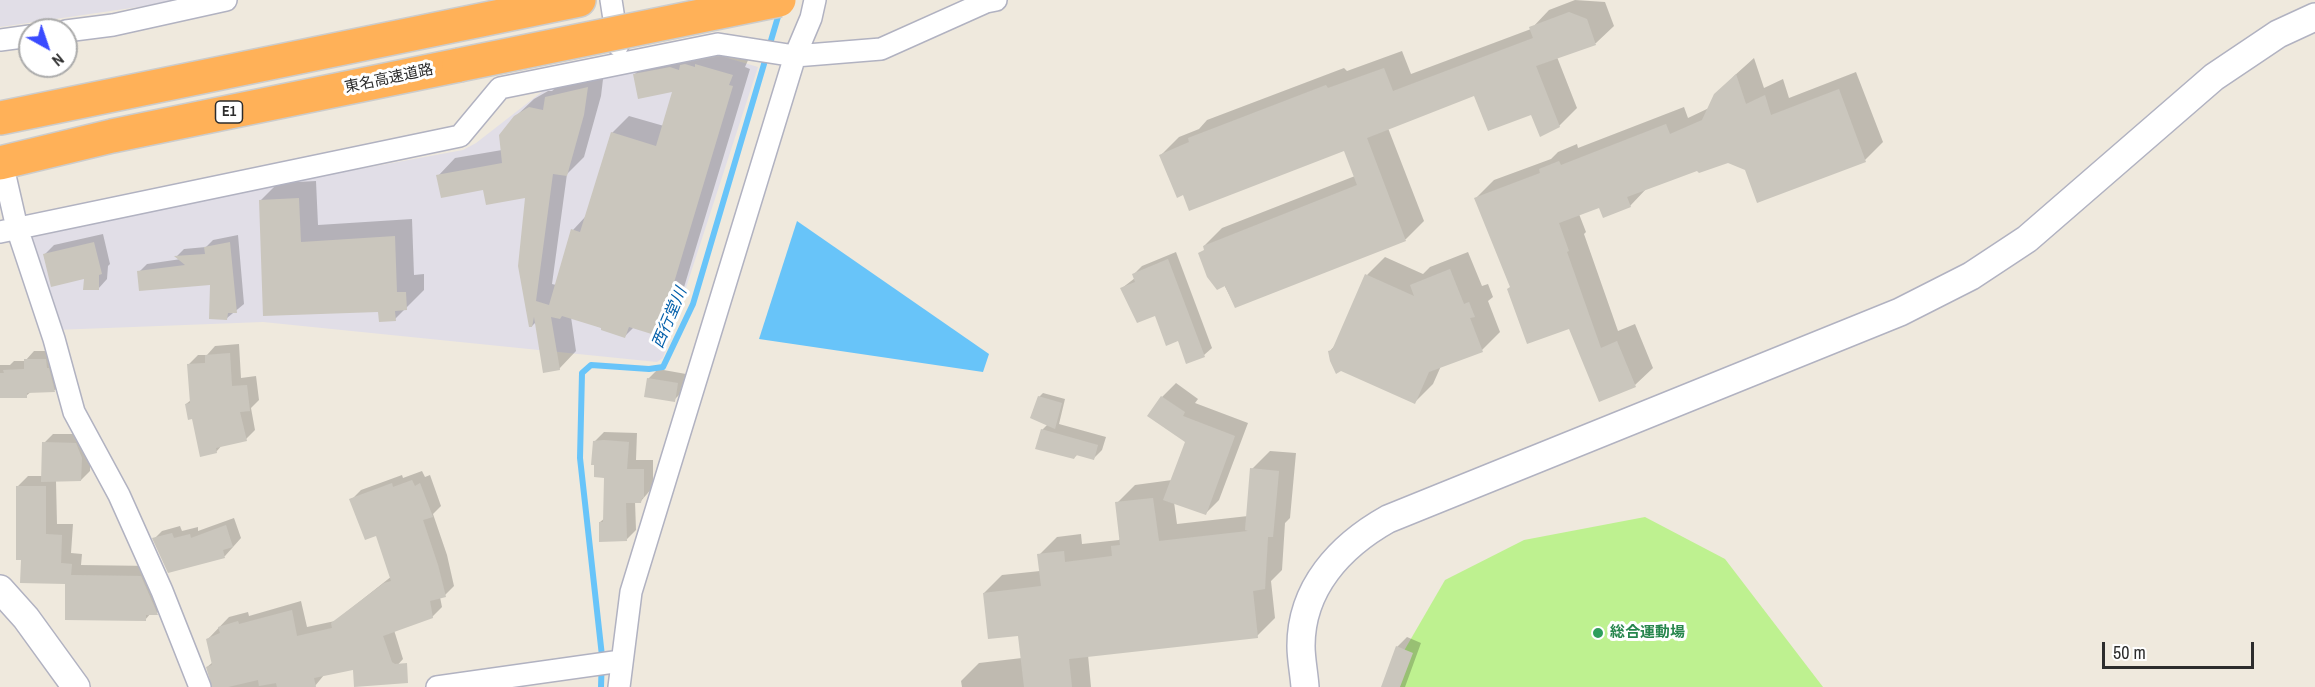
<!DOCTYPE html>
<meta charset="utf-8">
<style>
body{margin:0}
#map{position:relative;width:2315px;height:687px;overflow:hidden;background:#efe9dd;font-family:"Archivo Narrow",sans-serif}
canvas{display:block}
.north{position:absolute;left:18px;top:18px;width:60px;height:60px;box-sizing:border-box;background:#fff;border:2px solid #ababab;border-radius:50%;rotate:140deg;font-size:16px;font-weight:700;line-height:24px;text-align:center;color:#2c2c2c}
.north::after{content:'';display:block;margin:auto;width:21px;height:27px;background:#3a4bff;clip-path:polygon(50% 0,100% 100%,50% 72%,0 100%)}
.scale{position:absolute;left:2102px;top:642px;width:152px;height:27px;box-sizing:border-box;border:3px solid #2c2c2c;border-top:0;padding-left:8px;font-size:18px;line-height:21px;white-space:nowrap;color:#2c2c2c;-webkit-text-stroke:4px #fff;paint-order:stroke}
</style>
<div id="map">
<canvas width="2315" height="687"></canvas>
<div class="north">N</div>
<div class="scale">50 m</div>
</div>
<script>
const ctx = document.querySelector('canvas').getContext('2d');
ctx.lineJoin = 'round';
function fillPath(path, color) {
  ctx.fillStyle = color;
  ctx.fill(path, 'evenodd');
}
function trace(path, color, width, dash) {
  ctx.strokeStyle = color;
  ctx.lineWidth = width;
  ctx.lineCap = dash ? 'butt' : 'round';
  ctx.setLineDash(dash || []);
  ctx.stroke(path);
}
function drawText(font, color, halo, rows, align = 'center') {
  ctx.font = font + ' "Archivo Narrow","Noto Sans JP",sans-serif';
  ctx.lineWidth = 6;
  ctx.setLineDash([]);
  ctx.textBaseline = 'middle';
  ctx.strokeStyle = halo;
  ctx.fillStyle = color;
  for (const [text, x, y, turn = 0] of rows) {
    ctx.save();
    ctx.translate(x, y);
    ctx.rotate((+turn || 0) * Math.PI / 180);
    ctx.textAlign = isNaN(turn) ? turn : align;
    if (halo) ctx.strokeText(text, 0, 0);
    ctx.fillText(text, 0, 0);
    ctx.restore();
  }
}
const industrial = new Path2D(`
 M0 0H174L145 6 0 27Z
 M721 56 758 67 663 358 657 362 263 322 55 330 30 238 256 188 463 150 476 143 543 91 562 85Z`);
const pitch = new Path2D(`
 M1645 517 1725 559 1823 687H1383L1445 580 1524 540Z`);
const water = new Path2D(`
 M797 221 989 354 983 372 759 339Z`);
const shadow = new Path2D(`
 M1575 0 1605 2 1614 26 1596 43 1557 57 1577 108 1559 126 1531 113 1475 94 1388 128 1424 221 1406 239 1235 306 1204 246 1222 228 1355 176 1345 149 1184 193 1161 155 1179 137 1199 129 1207 120 1344 68 1347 71 1402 51 1411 74 1531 29 1549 10Z
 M699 48 749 58 745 67 750 69 675 317 658 334 634 327 625 336 571 317 576 351 559 369 536 322 532 326 526 196 484 188 438 176 455 158 502 150 515 117 534 99 548 91H552L564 80 604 71 601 96 584 157 567 174 552 284 556 285 573 230 586 216 612 133 629 116 664 126 675 90 634 75 652 57Z
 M1754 58 1764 88 1783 79 1789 98 1856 72 1883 142 1865 160 1746 169 1728 162 1698 169 1648 187 1630 206H1600L1579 214 1586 232 1584 234 1618 331 1635 324 1653 368 1635 385 1570 327 1511 287 1476 198 1494 180 1551 159 1558 152 1577 144 1578 148 1684 107 1688 118 1709 108 1734 76Z
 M316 181 318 225 412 219 414 275 424 274V290L395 319 380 310 265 315 260 201 278 183Z
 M103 234 110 264 108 266 107 279 98 289 85 277 45 254 54 245Z
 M238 235 244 304 227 318 212 283 139 272 147 264 181 259 177 256 184 249 206 247 213 240Z
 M1176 252 1212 348 1204 355 1179 340 1156 314 1122 288 1135 278 1134 274 1142 266Z
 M1468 252 1482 286 1488 284 1493 297 1488 301 1500 332 1482 350 1441 366 1433 384 1415 402 1330 351 1336 344 1367 275 1385 257 1423 274 1430 267Z
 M239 344 241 378 256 376 259 400 251 408 255 430 246 439 223 444 216 452 186 404 191 400 188 365 198 355H207L215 346Z
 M34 351H55L63 382 55 390 32 391 26 396 0 397V365H10L14 361H25Z
 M658 369 686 374 683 391 674 400 648 379Z
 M1176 383 1198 399 1195 403 1248 423 1219 500 1205 514 1174 502 1177 524 1248 516 1252 469 1270 451 1296 453 1290 518 1285 523 1282 570 1271 581 1275 618 1257 636 1088 655 1091 687H962L961 681 979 663 1022 658 1019 634 984 593 1002 575 1040 571 1039 555 1057 537 1081 534 1082 544 1119 540 1121 538 1117 503 1135 485 1172 480 1187 441 1149 415 1162 397Z
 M1043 393 1065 399 1059 424 1106 437 1102 450 1093 459 1078 454 1074 458 1042 430 1048 424 1039 397Z
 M604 432 637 433 636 460H653V487L641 501H635L636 530 627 539 600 522 605 518V476L594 442Z
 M53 434H85L91 448 90 471 81 480 56 481 57 524H73L71 553 82 554 81 565 152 566 168 602 157 613H151L145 620 22 559 17 487 28 476H43L44 443Z
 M422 471 425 477 430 475 441 506 433 514 447 555 454 586 445 595 440 597 442 607 432 617 394 630 403 659 394 669H354L324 675 315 686 311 687H214L207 667 213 662 207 640 229 617 248 612 249 616 301 601 307 627 335 621 392 576 377 534 351 500 361 490 402 475 403 478Z
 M234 518 241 538 225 556 169 571 154 539 162 531 180 526 182 531 198 527V531Z
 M1407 637 1421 643 1405 687H1382L1397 647Z`);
const stream = new Path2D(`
 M601 687 602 656 580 458 582 373 591 365 649 369 663 367 693 304 780 10`);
const building = new Path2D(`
 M1569 12 1587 19 1596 45 1536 66 1560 127 1540 137 1531 115 1488 131 1474 96 1367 138 1406 241 1235 308 1225 286 1217 290 1207 277 1198 253 1204 250 1203 246 1357 185 1344 151 1189 211 1183 195 1177 198 1159 155 1189 142 1188 138 1326 85 1328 88 1384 68 1393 91 1533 38 1529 27Z
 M685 64 695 67V64L733 75 729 85 733 86 658 336 629 327 625 338 601 330V328L562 316 560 319 551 317 560 370 543 373 534 317 532 327H529L518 266 525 198 486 205 483 190 441 198 436 175 502 163 499 135 514 116 529 107 543 110 545 97 588 87 584 115 567 176 553 174 536 301 549 305 571 229 580 232 611 132 656 146 672 92 638 99 633 74 670 67 679 70 680 65Z
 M1736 74 1746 104 1765 95 1771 115 1839 89 1866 162 1757 203 1745 170 1728 163 1699 173 1697 171 1627 197 1631 207 1603 218 1599 208 1559 223 1569 251 1567 252 1601 348 1617 341 1636 387 1599 402 1569 329 1527 344 1507 289 1510 287 1474 198 1540 173 1539 169 1559 161 1561 165 1666 124 1670 134 1702 120 1714 94Z
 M299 198 301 242 395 236 397 292H406L407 310 395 311 396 321 379 322 378 312 263 316 259 200Z
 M94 242 102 274 99 275V290H83L84 279 51 287 43 254Z
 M230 242 237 313H228L227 320 209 319 210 285 139 291 137 271 185 265 174 256 205 254 204 247Z
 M1168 259 1205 357 1186 364 1178 341 1166 346 1155 316 1137 323 1120 288 1135 282 1132 274Z
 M1450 269 1464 304 1469 302 1475 317 1470 318 1483 352 1429 372 1415 404 1341 371 1336 374 1330 361 1328 351 1332 350 1365 274 1414 296 1410 285Z
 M230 353 232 386 247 385 250 411 240 412 247 441 216 448 217 453 200 457 192 419 188 420 185 404 190 403 187 364 205 363V355Z
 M24 359H46L47 368H49L55 392 27 393V398H0V373H4L3 370 24 369Z
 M647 378 678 383 675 402 644 397Z
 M1038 396 1062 403 1055 429 1030 418Z
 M1161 396 1185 412 1183 416 1235 436 1206 515 1163 500 1185 442 1147 416Z
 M1041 429 1098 445 1094 460 1076 455 1074 459 1035 449Z
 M604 440 629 442 627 469H644V498H642L641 503H626L627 541 599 542V522H603L604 478 594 477V465H591L593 441Z
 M42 442 76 443 82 458 81 481 41 482Z
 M1250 468 1279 471 1273 537H1268L1265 589 1253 591 1258 638 1069 659 1072 687H1024L1018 636 988 639 983 593 1041 586 1037 554 1064 551 1065 562 1112 556 1111 546 1120 545 1115 502 1153 498 1159 541 1248 531 1245 530Z
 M412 480 415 486 420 483 433 517 423 520 438 565 446 597 430 601 433 618 383 636 392 662 395 664 407 663 408 683 354 687 353 670 314 678 316 687H277L276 683 259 686 258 680 228 687H212L206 667 212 665 206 639 220 633 218 627 238 621 239 624 292 610 297 636 332 628 331 623 384 583 391 581 376 536 365 540 349 499 392 483 393 487Z
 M16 486H46V534L62 535 61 563 72 564 71 575 141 576 158 615H146V621L65 620V584L20 583 21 560H16Z
 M226 525 233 547 223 550 225 558 168 573 152 538 172 533 174 538 190 534 191 538Z
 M1396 646 1413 653 1400 687H1381Z`);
const minor = new Path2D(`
 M611 0 618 45
 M66 31 113 25 226 0
 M0 40 30 36
 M6 180 17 228 54 339 74 412 119 495 162 591 200 687
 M0 232 460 136 500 88 718 44 795 56 881 49 986 2 996 0
 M437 687 621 661
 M619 687 631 592 795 56 811 18 815 0`);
const tertiary = new Path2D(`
 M0 589 26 618 76 687
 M1305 687C1304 673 1301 659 1301 646 1301 588 1340 546 1388 519L1900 312 1971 276 2027 239 2214 77 2278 34 2315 17`);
const motorway = new Path2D(`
 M0 118 579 0
 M0 163 112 136 459 65`);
const motorwayBridge = new Path2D(`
 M459 65 779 0`);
const markers = [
 [1598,633,6,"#2e9e5b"]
];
const shields = [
 [229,112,27]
];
const shieldNames = [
 ["E1",229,112]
];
const streetNames = [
 ["東名高速道路",389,79,-12]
];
const leisureNames = [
 ["総合運動場",1610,633]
];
const waterNames = [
 ["西行堂川",670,318,-67]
];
fillPath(industrial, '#e1dee7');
fillPath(pitch, '#bef190');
fillPath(water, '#68c4f9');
fillPath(shadow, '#0003');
trace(stream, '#68c4f9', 6);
fillPath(building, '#cac6bd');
trace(minor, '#b1b2c1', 24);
trace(tertiary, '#b1b2c1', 30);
trace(motorway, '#ccc', 36);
trace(minor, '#fff', 21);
trace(tertiary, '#fff', 27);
trace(motorway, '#ffb158', 33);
trace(motorwayBridge, '#ccc', 36, []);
trace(motorwayBridge, '#ffb158', 33);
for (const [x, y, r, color] of markers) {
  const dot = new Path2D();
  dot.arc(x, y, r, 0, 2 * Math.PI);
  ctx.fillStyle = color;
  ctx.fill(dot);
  trace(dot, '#fff', 2);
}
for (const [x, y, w] of shields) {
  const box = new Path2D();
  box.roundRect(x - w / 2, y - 11, w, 22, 4.5);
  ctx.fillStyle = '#fff';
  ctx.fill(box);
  trace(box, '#2c2c2c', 1.5);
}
drawText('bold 14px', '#2c2c2c', null, shieldNames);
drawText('15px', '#2c2c2c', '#fff', streetNames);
drawText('bold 15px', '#27864d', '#fff', leisureNames, 'left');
drawText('italic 16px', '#025faa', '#fff', waterNames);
</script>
